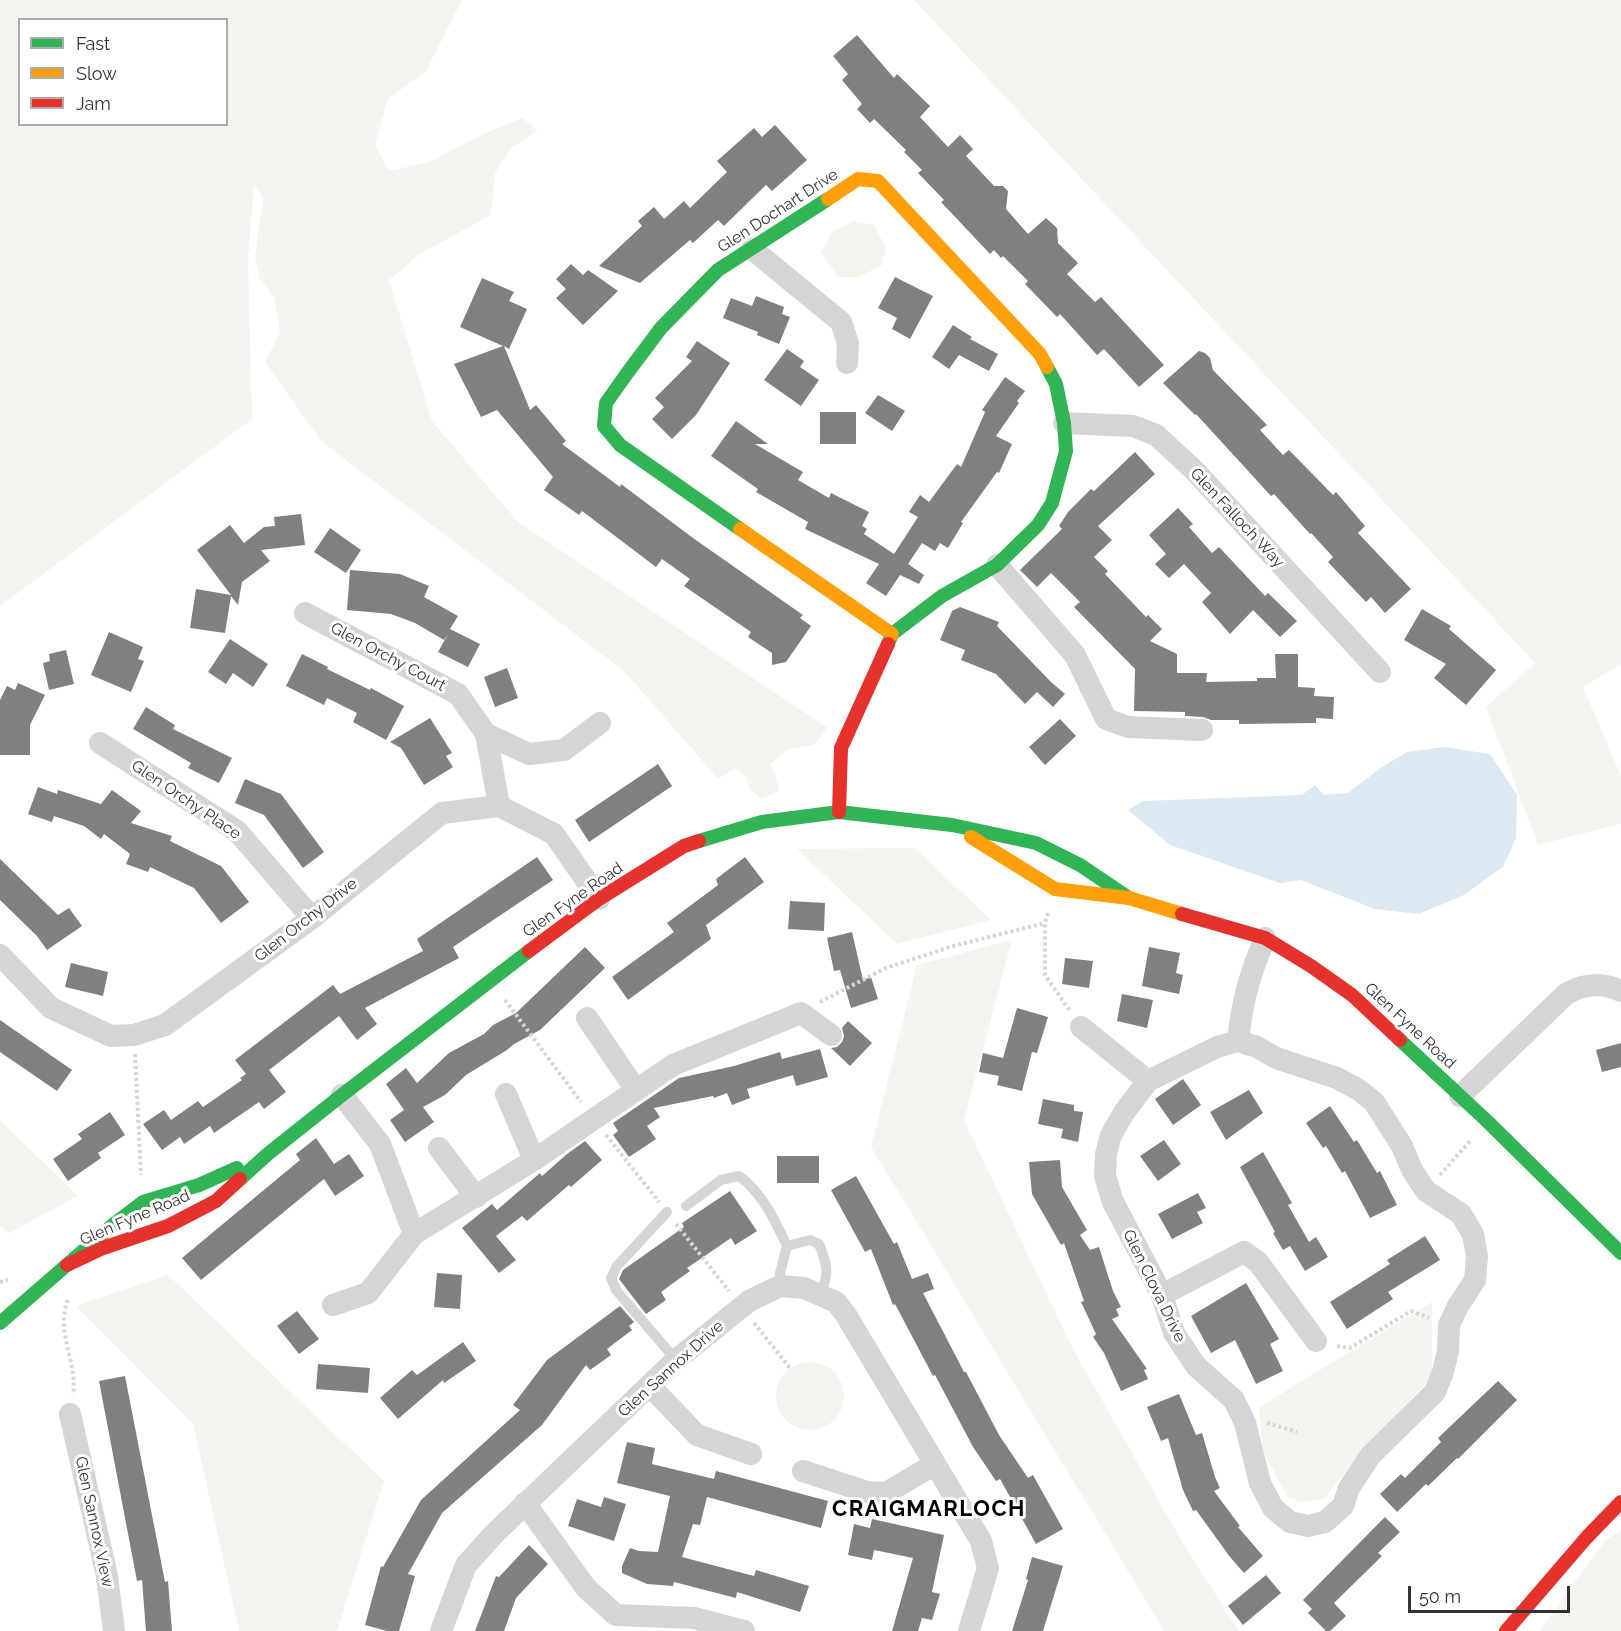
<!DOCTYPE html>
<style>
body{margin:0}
#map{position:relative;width:1621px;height:1631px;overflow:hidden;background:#fff;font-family:Raleway,sans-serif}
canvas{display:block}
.legend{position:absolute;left:18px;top:18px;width:210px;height:108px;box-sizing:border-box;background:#fff;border:2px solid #adadad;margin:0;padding:8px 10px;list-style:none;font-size:18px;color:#313131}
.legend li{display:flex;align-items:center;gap:12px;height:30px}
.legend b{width:30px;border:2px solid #adadad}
.scale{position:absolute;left:1408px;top:1586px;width:162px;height:27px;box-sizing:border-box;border:3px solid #313131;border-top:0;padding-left:8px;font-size:18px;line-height:21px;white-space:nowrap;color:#313131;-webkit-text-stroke:4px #fff;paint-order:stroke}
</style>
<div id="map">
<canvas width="1621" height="1631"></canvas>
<ul class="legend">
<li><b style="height:8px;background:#30b455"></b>Fast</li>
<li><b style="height:8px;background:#ff9f0a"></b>Slow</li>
<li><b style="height:8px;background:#e5322d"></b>Jam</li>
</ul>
<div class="scale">50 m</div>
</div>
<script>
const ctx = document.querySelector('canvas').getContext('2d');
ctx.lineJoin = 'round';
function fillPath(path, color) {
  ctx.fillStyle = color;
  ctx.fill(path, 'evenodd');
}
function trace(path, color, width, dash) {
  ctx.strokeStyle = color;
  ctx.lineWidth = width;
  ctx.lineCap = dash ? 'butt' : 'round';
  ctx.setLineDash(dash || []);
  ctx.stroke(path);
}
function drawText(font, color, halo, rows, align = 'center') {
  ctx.font = font + ' Raleway,sans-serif';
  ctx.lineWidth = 6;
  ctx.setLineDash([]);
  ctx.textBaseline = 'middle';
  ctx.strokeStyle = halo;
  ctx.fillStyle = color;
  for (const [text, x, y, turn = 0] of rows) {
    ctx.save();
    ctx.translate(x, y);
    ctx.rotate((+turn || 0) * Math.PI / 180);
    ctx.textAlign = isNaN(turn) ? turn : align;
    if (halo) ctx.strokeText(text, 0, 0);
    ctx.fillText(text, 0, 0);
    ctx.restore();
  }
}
const green = new Path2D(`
 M0 0H462L426 71 388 99 375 145 389 171 429 162 481 135 523 118 537 131 511 148 495 173 491 215 420 254 389 280 432 421 518 522 828 728 814 745 789 749 770 764 776 776 779 791 762 799 750 789 746 776 735 768 718 779 624 671 321 441 265 362 280 333 274 296 260 280 255 257 263 199 254 185 248 261 252 419 0 606ZM20 20H226V124H20Z
 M914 0H1621V664L1583 687 1621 776V824L1538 845 1486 707 1535 663Z
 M853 221 874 225 886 248 882 265 859 277H838L821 253 833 231Z
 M915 848 991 920 897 944 797 849Z
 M1012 940 964 1120 1072 1347 1184 1545 1239 1631H1164L871 1147 917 965Z
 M0 1120 78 1196 9 1233 0 1226Z
 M168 1275 384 1481 337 1631H239L193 1424 76 1306Z
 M1432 1302V1377L1360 1453 1324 1499 1300 1502 1288 1498 1263 1451 1259 1407Z
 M776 1396a34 34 0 1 1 68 0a34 34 0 1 1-68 0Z
 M1621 1530V1631H1539L1605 1541Z`);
const water = new Path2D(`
 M1444 747 1490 754 1517 795 1516 838 1503 867 1462 896 1419 914 1375 909 1301 880 1280 883 1170 845 1128 810 1143 801 1302 795 1315 785 1324 795 1348 793 1382 767 1407 752Z`);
const building = new Path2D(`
 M857 35 894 78 897 74 930 106 920 117 948 147 960 135 973 149 966 156 994 186H1003L1008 191 1006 209 1028 234 1046 218 1057 228 1058 243 1078 263 1067 274 1095 302 1101 297 1164 365 1139 387 1104 349 1097 355 1060 314 1057 317 1025 284 1028 281 1003 256 1001 258 994 250 990 254 941 202 944 200 918 173 922 170 904 152 906 150 874 119 870 123 857 109 862 104 842 80 848 74 833 56Z
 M775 125 807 160 772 191 766 185 724 226 718 220 693 243 690 240 640 283 599 266 642 226 638 221 654 207 664 219 684 201 690 208 727 172 717 161 754 128 762 137Z
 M571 264 583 275 588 270 618 291 583 325 556 298 566 289 556 279Z
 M895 277 933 296 910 339 892 329 897 318 878 308Z
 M482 278 514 292 509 301 527 309 509 349 504 346 530 410 536 405 566 441 562 444 620 487 621 484 693 538 803 615 800 618 811 626 786 662 772 665V653L748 637 751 632 684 586 690 579 662 559 656 567 582 511 579 515 544 490 553 477 497 410 481 417 454 364 503 346 460 327Z
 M756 296 784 307 782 314 790 317 779 344 757 335 758 332 723 318 731 298 752 306Z
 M953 325 972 337 970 339 998 354 989 371 959 355 949 369 932 357Z
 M697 341 730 363 696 415 672 439 652 419 664 407 655 398 692 361 686 357Z
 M787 349 804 361 800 367 819 380 801 406 764 380Z
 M1199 351 1205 353 1210 358 1213 370 1267 425 1260 430 1283 455 1289 450 1333 495 1336 492 1365 526 1358 533 1411 589 1385 613 1371 597 1366 602 1328 562 1333 557 1311 533 1310 534 1274 494 1271 496 1196 414 1195 415 1163 383Z
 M1005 377 1025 391 1017 401 1019 403 996 436 1012 444 999 473 997 472 961 522 963 523 948 548 940 543 935 551 922 543 908 564 924 575 919 584 900 575 886 596 866 583 879 564 805 529 808 522 756 492 758 489 711 456 736 421 768 444H755L803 472 798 480 829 498 831 493 869 512 862 526 867 529 864 534 894 554 918 517 909 512 920 495 929 502 957 464 961 467 985 412 982 410Z
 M878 395 905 411 892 431 865 413Z
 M820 412H856V444H820Z
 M1135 452 1155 474 1098 526 1112 540 1094 557 1108 571 1105 574 1146 617 1148 615 1162 629 1150 641 1177 654V673H1207L1206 682 1257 681V678H1276L1275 654H1298V687L1315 688 1314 696 1334 697 1333 719 1316 718V723L1239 724V720H1211L1203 717 1185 716V712L1134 711 1135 669 1074 607 1080 602 1051 573 1037 587 1020 570 1062 529 1059 526 1068 512 1091 489 1094 491Z
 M1178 508 1193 524 1189 527 1212 553 1219 547 1265 596 1268 593 1297 621 1280 637 1253 610 1230 634 1202 602 1211 593 1184 564 1169 578 1155 564 1166 554 1149 535Z
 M301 514 305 545 261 550 270 561 242 582 238 605 231 596 225 633 190 628 196 589 231 595 197 550 230 525 244 543 264 527 275 526 274 517Z
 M330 528 361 550 346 573 314 552Z
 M350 570 400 574 429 586 424 597 458 616 450 629 480 644 468 667 438 652 448 634 444 640 415 623 391 614 347 610Z
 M960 607 999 622 997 626 1051 682 1065 694 1053 707 1037 692 1025 704 996 674 961 660 965 650 940 640 952 611Z
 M1422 609 1451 626 1449 629 1496 670 1466 705 1434 678 1446 664 1404 640Z
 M109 632 143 647 138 659 144 661 131 692 91 675Z
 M230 639 268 664 253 687 233 673 226 684 208 672Z
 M66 650 74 684 49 690 43 663 50 661 49 654Z
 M302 654 328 667 327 669 370 690 371 688 404 706 386 740 353 722 357 713 327 698 324 705 286 686Z
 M507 668 518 698 495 707 484 677Z
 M18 683 45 695 30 725V755H0V700L7 686 15 690Z
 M146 707 175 725 173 729 232 758 219 783 188 768 191 763 133 729Z
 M430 718 452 753 446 756 453 767 424 785 401 748 390 742Z
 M1060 719 1076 736 1045 765 1029 747Z
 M658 764 672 786 589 842 575 820Z
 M245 779 281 794 324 852 303 868 264 815 235 803Z
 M38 787 57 794 58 790 101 804 112 790 141 811 131 823 172 836 170 841 221 866 249 902 221 923 194 888 150 867 148 872 126 864 130 854 104 834 101 839 84 826 54 816 52 822 28 814Z
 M537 857 553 880 453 947 459 958 365 1008 377 1024 357 1040 339 1016 269 1070 286 1092 264 1109 259 1102 214 1133 210 1126 184 1144 180 1137 162 1150 143 1124 164 1110 171 1120 198 1101 203 1107 242 1080 240 1078 246 1074 235 1060 333 985 340 994 423 951 417 939Z
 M745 857 764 882 706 925 711 939 628 1000 612 977 674 932 667 923 718 885 716 879Z
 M0 859 58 915 69 908 82 926 47 950 37 936 0 900Z
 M790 901 825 903 824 931 788 929Z
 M852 932 863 980 871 977 878 999 851 1008 840 970 834 971 827 938Z
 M585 947 605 968 540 1030 514 1044 507 1050 466 1075 445 1095 423 1107 434 1122 405 1142 390 1120 404 1110 386 1084 406 1068 417 1083 449 1053 484 1034 493 1025 516 1013Z
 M1149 947 1180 953 1176 973 1183 975 1179 994 1142 986Z
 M1065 958 1093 961 1089 988 1062 984Z
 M71 963 108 972 103 996 65 987Z
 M1122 994 1153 1000 1147 1028 1117 1021Z
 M1017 1008 1048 1017 1037 1053 1032 1052 1022 1091 997 1085 999 1076 979 1072 983 1053 1003 1058Z
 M0 1020 72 1070 57 1091 0 1052Z
 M848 1021 872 1043 850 1066 831 1048 837 1047 842 1042 844 1036 842 1028Z
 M1621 1043V1067L1602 1072 1596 1050Z
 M820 1049 828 1077 796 1086 793 1075 747 1089 750 1098 732 1105 727 1093 714 1098 713 1096 654 1108 660 1117 647 1126 656 1139 629 1157 613 1135 618 1131 613 1123 679 1078 734 1066 780 1052 782 1059Z
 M1183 1079 1201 1105 1173 1125 1155 1099Z
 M1249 1090 1263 1113 1226 1140 1210 1112Z
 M1043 1099 1074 1105V1111L1083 1112 1078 1142 1061 1138 1063 1129 1038 1124Z
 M1330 1106 1354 1142 1357 1140 1377 1173 1380 1171 1397 1205 1370 1218 1345 1171 1342 1173 1326 1146 1323 1148 1306 1123Z
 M110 1112 125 1135 98 1153 101 1158 68 1181 53 1159 82 1139 78 1134Z
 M316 1138 334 1164 349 1154 364 1176 335 1196 324 1179 201 1280 182 1258 300 1160 296 1154Z
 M1164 1140 1181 1164 1158 1181 1140 1156Z
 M585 1141 602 1160 571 1187 569 1185 527 1221 522 1216 496 1236 516 1260 499 1273 462 1228 492 1204 497 1210 540 1173 542 1176 567 1154Z
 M1263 1152 1292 1203 1288 1205 1309 1242 1316 1237 1328 1257 1305 1271 1290 1246 1283 1250 1273 1233 1275 1232 1240 1167Z
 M777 1156H819V1183H777Z
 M1060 1160 1062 1187 1087 1230 1080 1235 1090 1250 1099 1247 1113 1291 1121 1307 1116 1309 1119 1316 1112 1319 1147 1369 1144 1370 1148 1379 1121 1391 1104 1353 1093 1337 1096 1334 1081 1302 1084 1301 1064 1243 1061 1245 1032 1194 1029 1162Z
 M856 1176 894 1244 897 1242 912 1279 928 1273 934 1289 923 1293 964 1372H966L999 1435 1028 1478 1033 1475 1063 1529 1036 1544 1000 1479 996 1481 973 1447 935 1375 933 1376 895 1304 893 1305 871 1249 865 1252 831 1190Z
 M730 1191 757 1231 735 1245 731 1238 687 1268 690 1271 661 1292 666 1300 646 1314 619 1279 623 1270 684 1227 682 1223Z
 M1198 1193 1206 1208 1197 1212 1203 1223 1172 1239 1158 1214Z
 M1425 1236 1440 1260 1388 1292 1393 1299 1347 1329 1330 1302 1390 1264 1387 1260Z
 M437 1273 462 1275 460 1309 434 1307Z
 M1246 1283 1279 1339 1270 1344 1283 1371 1256 1384 1235 1340 1211 1353 1191 1316Z
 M620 1306 634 1322 629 1326 632 1330 607 1349 611 1355 590 1370 586 1365 542 1425 442 1513 408 1574 415 1576 399 1631H387L365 1625 381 1566 383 1567 421 1500 520 1410 513 1405 547 1360Z
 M297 1311 319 1339 299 1354 277 1326Z
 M463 1342 476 1361 444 1383 443 1380 398 1419 380 1398 412 1370 417 1375Z
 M318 1364 370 1368 368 1393 316 1389Z
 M125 1376 165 1582 168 1581 172 1631H146L142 1580 137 1581 99 1381Z
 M1498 1381 1517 1400 1458 1459 1457 1458 1428 1486 1426 1484 1397 1512 1380 1494 1401 1474 1405 1478 1441 1442 1438 1438Z
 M1179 1394 1196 1435 1202 1433 1215 1477 1220 1488 1214 1491 1240 1526 1238 1527 1263 1556 1244 1573 1230 1557 1196 1510 1193 1511 1183 1490 1168 1438 1161 1441 1147 1407Z
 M627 1442 655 1448 652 1464 714 1479 716 1471 828 1501 821 1528 707 1497 700 1525 693 1524 682 1557 754 1576 756 1570 809 1586 800 1612 737 1592 736 1598 674 1582 673 1586 647 1584 622 1573V1566L630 1548 639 1551 658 1552 670 1496 617 1483Z
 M604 1497 626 1504 614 1541 568 1526 577 1499 601 1507Z
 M1385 1517 1400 1532 1378 1553 1382 1556 1334 1603 1346 1616 1330 1631H1326L1308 1613 1312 1609 1303 1600Z
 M872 1519 944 1535 932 1592 940 1594 932 1620 922 1618 918 1631H892L913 1558 874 1550 872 1560 848 1555 854 1524 870 1528Z
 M529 1545 548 1564 516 1598 504 1631H475L496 1576 499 1577Z
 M1032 1557 1063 1566 1043 1631H1012L1028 1580 1026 1579Z
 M1266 1575 1281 1593 1243 1625 1228 1606Z`);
const path = new Path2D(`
 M1048 913 1045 923V975L1070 1011
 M505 1000 581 1102
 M820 1002 886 968 953 946 1045 923
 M135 1054 141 1175
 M606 1135 659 1202
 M1440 1175 1471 1140
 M676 1224 729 1291
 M0 1282 8 1280
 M68 1300C55 1331 78 1363 73 1395
 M754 1323 790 1368
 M1337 1346 1350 1348 1411 1311 1429 1318
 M1267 1423 1297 1432`);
const lane = new Path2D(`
 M686 1206 721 1180 739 1176C761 1191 776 1222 787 1246L780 1273V1286
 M667 1212 617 1266 611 1278 616 1290 676 1360
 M787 1246 810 1240 819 1244C828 1266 829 1272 821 1294`);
const street = new Path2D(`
 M752 249 841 322 848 343 847 363
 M1064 423 1133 426 1156 435 1194 470 1380 672
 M997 565 1075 655 1106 719 1128 727 1202 730
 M305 613 458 694 486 734 499 806
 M486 734 529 754 564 750 600 723
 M100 743 237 831 312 918
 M0 955 51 1008 111 1036 134 1035 165 1025 312 918 442 813 499 806 554 834 599 899
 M587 1018 636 1090
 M1081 1027 1148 1081
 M1238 1041 1257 1047 1276 1058 1337 1078 1359 1090 1374 1102 1402 1146 1412 1170 1426 1191 1461 1214 1473 1234 1477 1256 1475 1280 1458 1306 1449 1325 1448 1351 1443 1372 1435 1392 1370 1456 1349 1488 1343 1506 1325 1522 1308 1526 1290 1522 1273 1508 1260 1483 1245 1423 1234 1400 1196 1366 1174 1333 1162 1295 1113 1202 1105 1176 1106 1154 1111 1135 1125 1111 1148 1081 1217 1047 1238 1041C1242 1001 1250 974 1265 938
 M506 1094 534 1160
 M342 1095 380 1144 414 1234
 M1460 1096 1566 994C1583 984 1602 982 1621 991
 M439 1148 476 1197
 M1162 1295 1244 1252 1258 1262 1316 1341
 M333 1305 368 1293 414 1234 534 1160 673 1065 801 1013 831 1035
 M650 1386 697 1435 751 1454
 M70 1414 107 1576 114 1631
 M803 1471 867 1492 886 1493 935 1464
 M525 1503 586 1588 616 1615 694 1618 744 1631
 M441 1631 466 1565 495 1533 676 1360 749 1301 780 1286 804 1288 836 1302 846 1315 981 1541 988 1568 969 1631`);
const fast = new Path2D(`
 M740 529 620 445 604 426 606 403 628 372 661 328 718 270 828 199
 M888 644 892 634 942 596 997 565 1038 525 1052 503 1066 451 1064 423 1056 384 1047 367
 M699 841 762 822 839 812 952 825 1036 843 1080 865 1129 898
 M1400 1040 1487 1121 1621 1253
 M240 1179 269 1153 342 1095 529 951
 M0 1323 114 1224 143 1202 199 1185 237 1168`);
const slow = new Path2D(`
 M828 199 858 179 878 181 1040 354 1047 367
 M740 529 892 634
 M971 837 1055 889 1129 898 1182 914`);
const jam = new Path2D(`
 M839 812 841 748 888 644
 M1182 914 1265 938 1311 966 1352 995 1400 1040
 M529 951 599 899 684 846 699 841
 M67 1265 103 1248 168 1226 216 1201 240 1179
 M1506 1631 1587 1537 1621 1502`);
const streetNames = [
 ["Glen Dochart Drive",778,211,-33],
 ["Glen Falloch Way",1237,518,47],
 ["Glen Orchy Court",388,657,28],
 ["Glen Orchy Place",186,800,34],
 ["Glen Fyne Road",573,900,-35],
 ["Glen Orchy Drive",306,920,-38],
 ["Glen Fyne Road",1410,1026,43],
 ["Glen Fyne Road",135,1218,-23],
 ["Glen Clova Drive",1154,1286,64],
 ["Glen Sannox Drive",671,1369,-42],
 ["Glen Sannox View",94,1522,78]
];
const districtNames = [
 ["CRAIGMARLOCH",929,1509]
];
fillPath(green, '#f2f6ee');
fillPath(water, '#dce9f2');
fillPath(building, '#808080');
trace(path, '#d5d5d5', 4, [3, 3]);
trace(lane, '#d5d5d5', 10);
trace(street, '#d5d5d5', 22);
trace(fast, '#30b455', 14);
trace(slow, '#ff9f0a', 14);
trace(jam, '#e5322d', 14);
drawText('16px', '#313131', '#fff', streetNames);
ctx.letterSpacing = '1.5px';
drawText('bold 22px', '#000', '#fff', districtNames);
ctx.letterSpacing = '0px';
</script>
